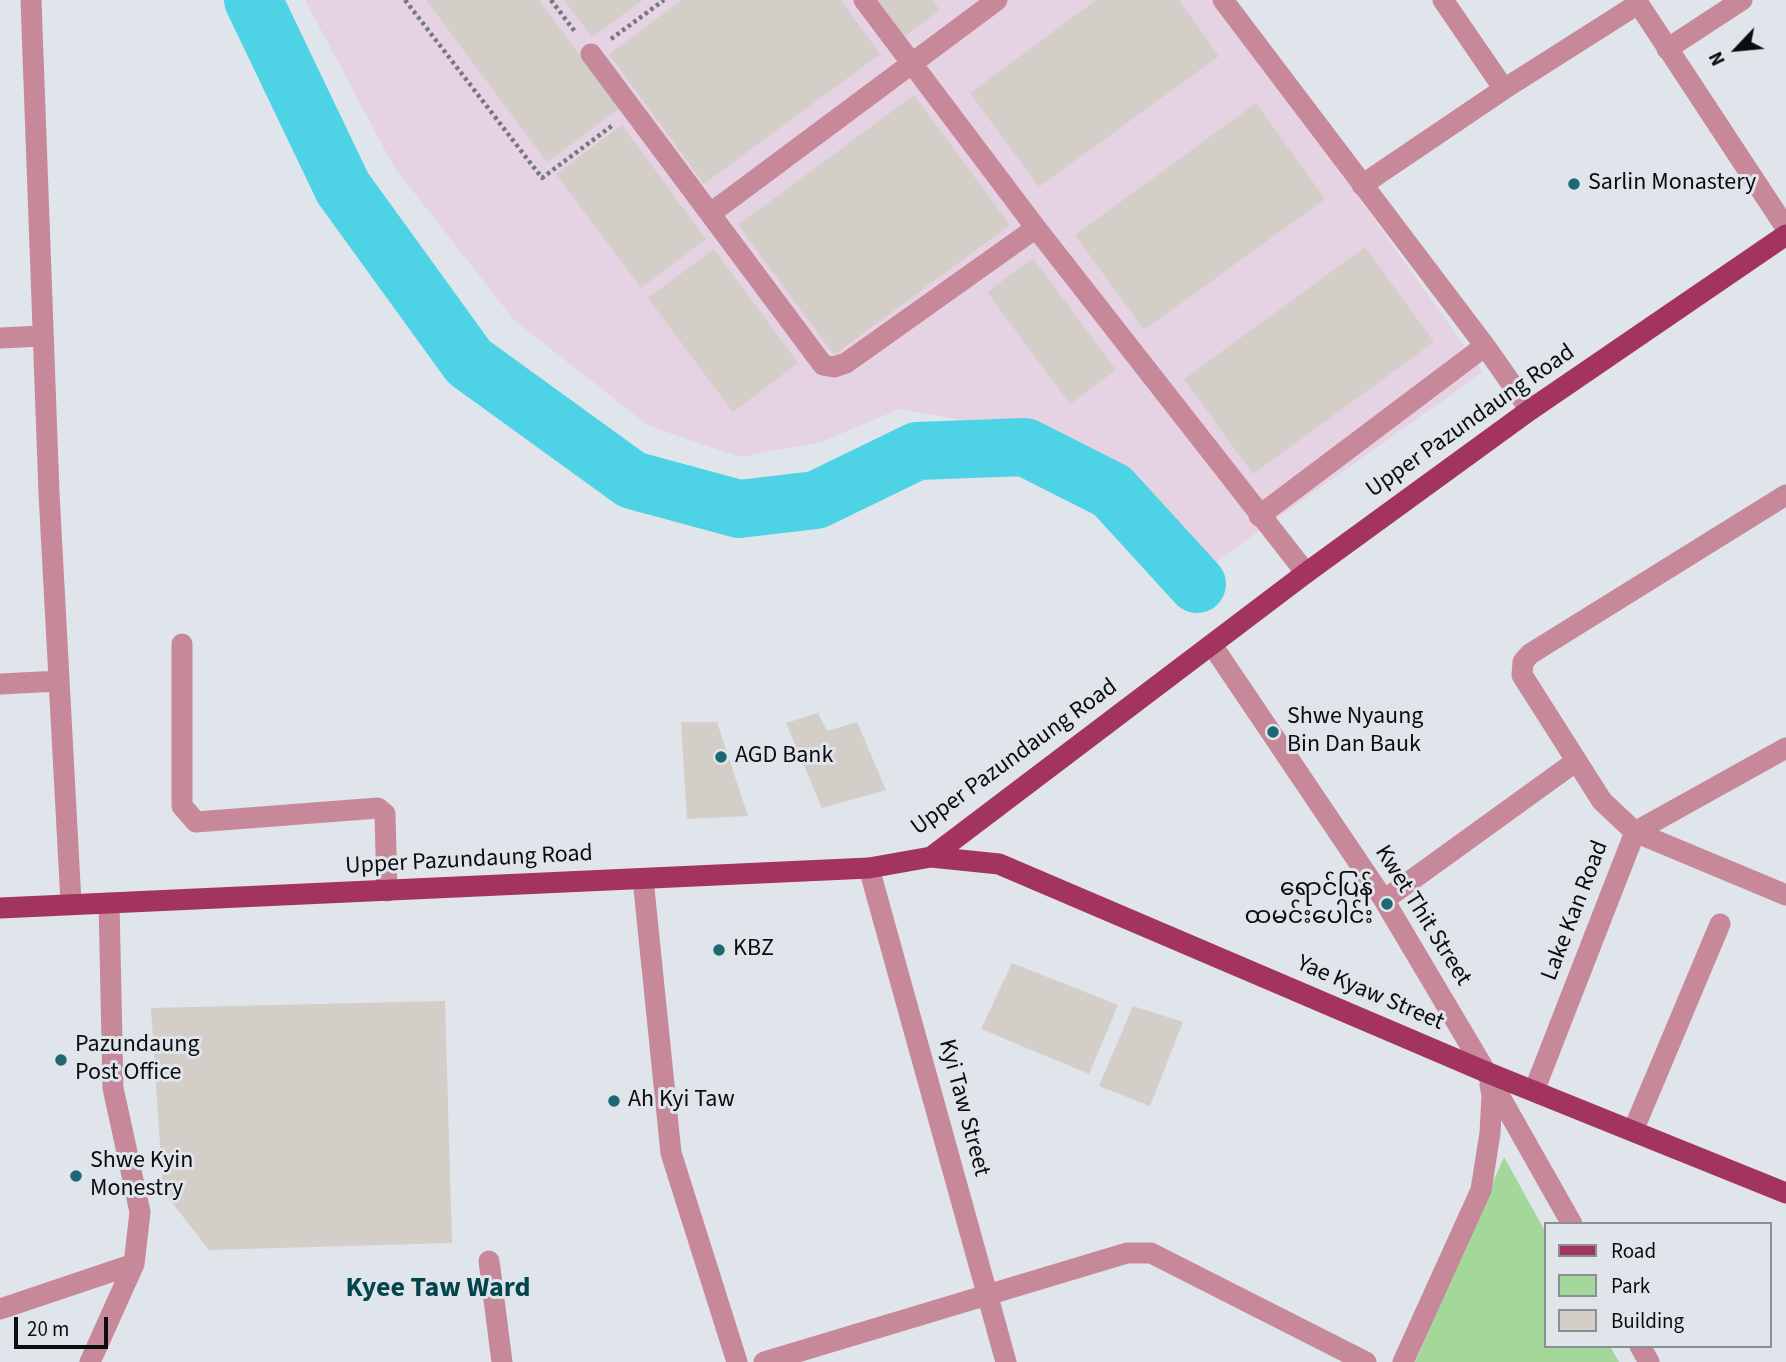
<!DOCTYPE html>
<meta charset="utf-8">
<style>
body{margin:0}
#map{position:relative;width:1786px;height:1362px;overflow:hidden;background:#e0e4eb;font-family:"Source Sans 3",sans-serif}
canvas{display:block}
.legend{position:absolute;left:1544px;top:1222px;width:228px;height:126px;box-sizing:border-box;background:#e0e4eb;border:2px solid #8b8e93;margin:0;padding:9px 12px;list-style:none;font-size:21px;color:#0c0d0f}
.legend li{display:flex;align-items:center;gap:14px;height:35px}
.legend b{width:35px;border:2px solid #8b8e93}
.north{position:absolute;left:1702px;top:14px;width:70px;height:70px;-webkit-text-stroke:5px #e0e4eb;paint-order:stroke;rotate:244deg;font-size:19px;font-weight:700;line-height:28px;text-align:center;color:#0c0d0f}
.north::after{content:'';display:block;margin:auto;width:24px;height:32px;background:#0c0d0f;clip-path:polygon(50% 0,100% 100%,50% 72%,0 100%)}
.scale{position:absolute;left:14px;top:1317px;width:94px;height:32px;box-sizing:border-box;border:4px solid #0c0d0f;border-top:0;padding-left:9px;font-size:21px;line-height:24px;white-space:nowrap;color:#0c0d0f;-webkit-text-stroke:5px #e0e4eb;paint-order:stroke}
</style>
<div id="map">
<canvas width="1786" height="1362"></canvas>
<ul class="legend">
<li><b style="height:9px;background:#a3345d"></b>Road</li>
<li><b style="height:19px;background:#a4d79a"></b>Park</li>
<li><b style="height:19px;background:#d4cec8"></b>Building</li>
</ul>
<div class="north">N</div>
<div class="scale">20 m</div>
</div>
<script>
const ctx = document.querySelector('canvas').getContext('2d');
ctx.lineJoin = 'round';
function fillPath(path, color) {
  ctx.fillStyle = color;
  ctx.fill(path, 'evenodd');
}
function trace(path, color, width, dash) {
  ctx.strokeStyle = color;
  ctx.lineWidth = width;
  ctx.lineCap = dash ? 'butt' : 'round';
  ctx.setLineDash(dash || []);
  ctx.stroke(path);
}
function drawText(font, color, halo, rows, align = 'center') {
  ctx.font = font + ' "Source Sans 3","Noto Sans Myanmar",sans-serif';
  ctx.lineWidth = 6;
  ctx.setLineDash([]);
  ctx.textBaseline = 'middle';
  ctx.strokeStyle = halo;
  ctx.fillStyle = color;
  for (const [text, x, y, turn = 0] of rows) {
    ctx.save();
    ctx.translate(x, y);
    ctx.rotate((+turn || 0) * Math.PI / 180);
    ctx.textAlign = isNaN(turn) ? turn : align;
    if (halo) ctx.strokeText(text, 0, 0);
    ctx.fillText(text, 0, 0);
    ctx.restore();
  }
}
const commercial = new Path2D(`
 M305 0H1218L1483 372 1210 566 1126 469 1024 431 900 409 821 442 740 457 649 426 515 321 394 167Z`);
const green = new Path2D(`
 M1504 1157 1546 1233V1346H1610L1619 1362H1415Z`);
const river = new Path2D(`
 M253 0 343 188 469 362 632 480 739 509 816 500 917 451 1025 447 1112 491 1197 584`);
const building = new Path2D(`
 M426 0H539L619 109 547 162Z
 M564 0H643L592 37Z
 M682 0H841L880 54 704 184 609 54Z
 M875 0H932L940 10 903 38Z
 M1096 0H1179L1219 56 1039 187 970 93Z
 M914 95 1010 225 834 355 738 225Z
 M1256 103 1325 199 1144 330 1075 235Z
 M622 125 706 239 641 288 556 174Z
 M1365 247 1434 342 1253 474 1184 379Z
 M714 249 798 363 733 412 648 298Z
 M1033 258 1116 370 1070 404 987 292Z
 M818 713 827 731 857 722 886 790 822 808 786 723Z
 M681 722H717L748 816 687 819Z
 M1012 963 1118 1005 1089 1074 981 1029Z
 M445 1001 452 1243 209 1250 163 1191 151 1008Z
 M1133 1006 1183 1022 1150 1106 1099 1086Z`);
const path = new Path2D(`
 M405 0 542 178 613 125
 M551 0 576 33
 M611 39 664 0`);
const minor = new Path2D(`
 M31 0 49 493 71 903
 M864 0 1036 228 1306 573
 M1223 0 1485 346 1530 410
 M1443 0 1504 89
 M1636 0 1786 228
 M1667 49 1742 0
 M591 54 823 365 834 367 846 363 1036 228
 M1362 185 1504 89 1638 4
 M711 213 997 0
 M0 338 42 336
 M1786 495 1530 654 1523 662 1522 675 1602 801 1635 832 1786 895
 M1259 516 1485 346
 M182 644V806L196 822 378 808 385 814 387 891
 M1212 645 1384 900 1486 1072 1572 1224
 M0 684 59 681
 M869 868 1006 1362
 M643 879 671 1153 737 1362
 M1384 900 1575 762
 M1534 1091 1635 832 1786 748
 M1633 1131 1720 924
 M489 1261 502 1362
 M0 1309 134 1264
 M1640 1346 1649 1362
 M90 1362 134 1264 140 1212 113 1088 109 903
 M764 1362 1127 1253H1151L1366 1362
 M1403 1362 1481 1190 1490 1133 1492 1095 1490 1085`);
const major = new Path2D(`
 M931 857 999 864 1486 1072 1786 1193
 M0 908 869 868 931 857 1306 573 1530 410 1786 235`);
const markers = [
 [1574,184,7,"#1d6872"],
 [1273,732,7,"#1d6872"],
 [721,757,7,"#1d6872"],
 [1387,904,7,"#1d6872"],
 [719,950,7,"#1d6872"],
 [61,1060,7,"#1d6872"],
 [614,1101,7,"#1d6872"],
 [76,1176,7,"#1d6872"]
];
const poiNames = [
 ["Sarlin Monastery",1588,184],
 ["Shwe Nyaung",1287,718],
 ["Bin Dan Bauk",1287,746],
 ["AGD Bank",735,757],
 ["ရောင်ပြန်",1373,890,"right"],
 ["ထမင်းပေါင်း",1373,918,"right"],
 ["KBZ",733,950],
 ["Pazundaung",75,1046],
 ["Post Office",75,1074],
 ["Ah Kyi Taw",628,1101],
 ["Shwe Kyin",90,1162],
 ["Monestry",90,1190]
];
const streetNames = [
 ["Upper Pazundaung Road",1471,422,-35],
 ["Upper Pazundaung Road",1015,758,-36],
 ["Upper Pazundaung Road",469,861,-3],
 ["Lake Kan Road",1576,911,-69],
 ["Kwet Thit Street",1422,916,58],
 ["Yae Kyaw Street",1370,994,23],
 ["Kyi Taw Street",963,1108,75]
];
const quarterNames = [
 ["Kyee Taw Ward",438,1290]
];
fillPath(commercial, '#e5d3e4');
fillPath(green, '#a4d79a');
trace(river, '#4ed2e6', 58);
fillPath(building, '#d4cec8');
trace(path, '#75787c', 4.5, [3.5, 3.5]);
trace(minor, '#c7899a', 21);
trace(major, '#a3345d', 21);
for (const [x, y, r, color] of markers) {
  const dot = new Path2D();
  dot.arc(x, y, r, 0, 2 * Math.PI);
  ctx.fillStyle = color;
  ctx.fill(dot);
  trace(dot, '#e0e4eb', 2.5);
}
drawText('24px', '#0c0d0f', '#e0e4eb', poiNames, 'left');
drawText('24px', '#0c0d0f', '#e0e4eb', streetNames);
drawText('bold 28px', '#03454d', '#e0e4eb', quarterNames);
</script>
